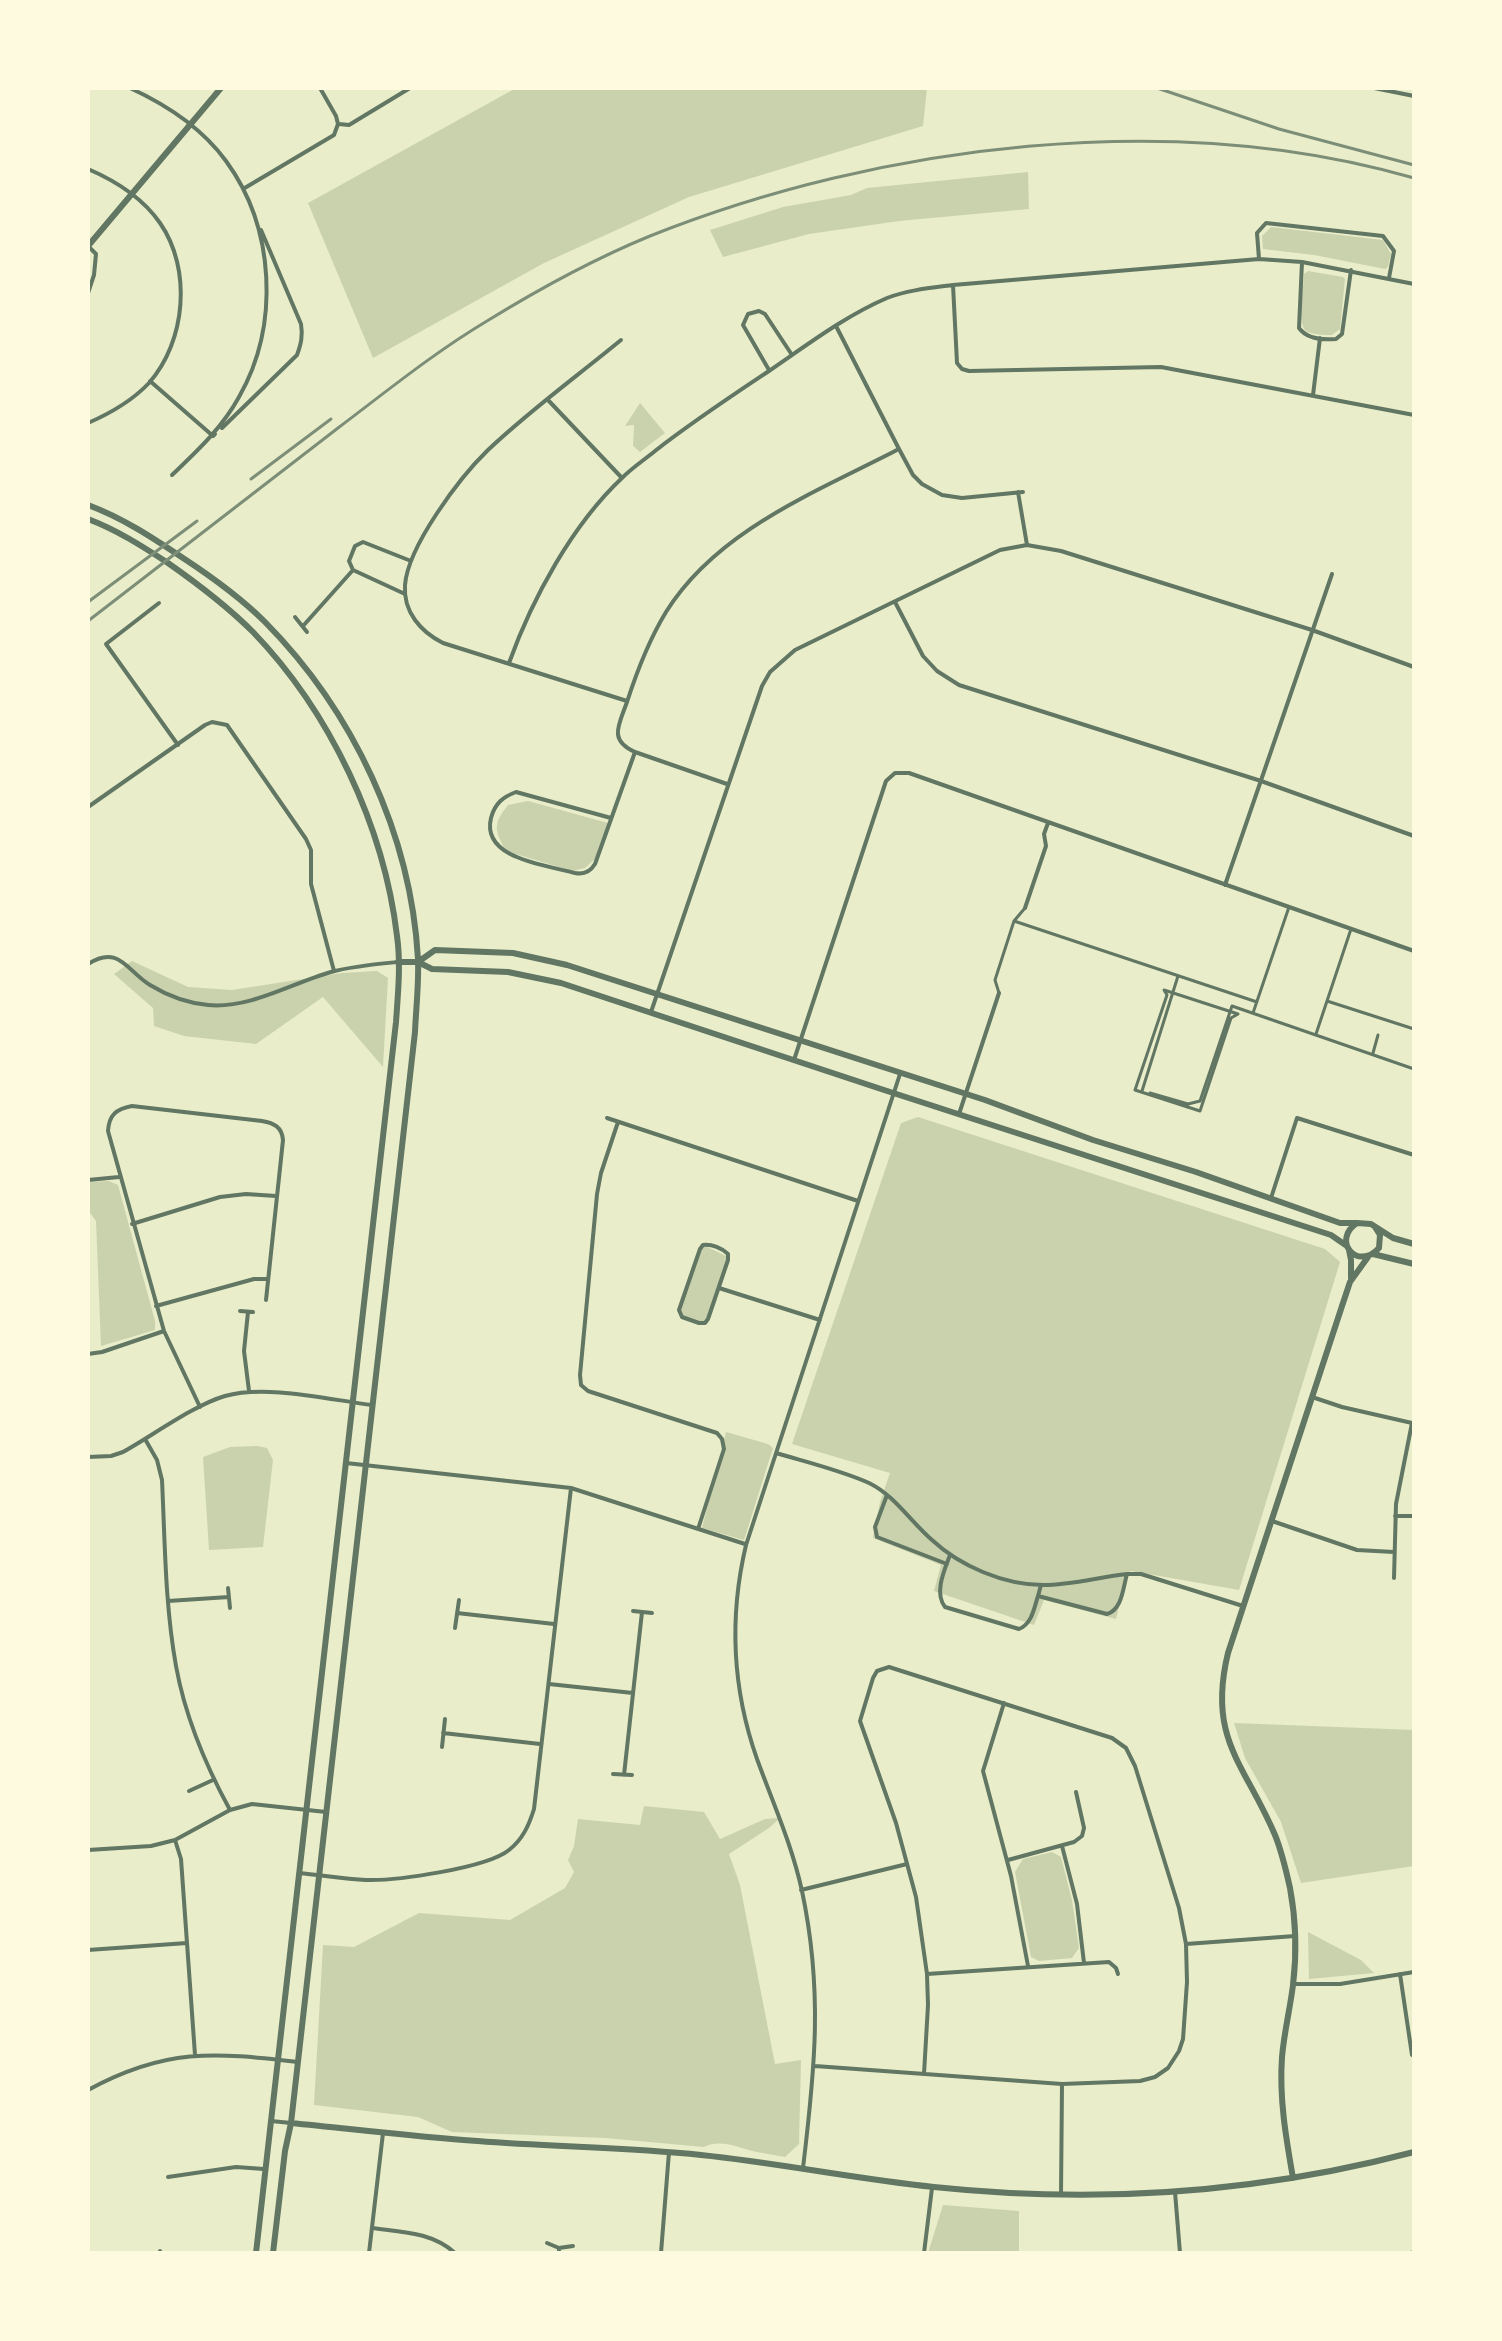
<!DOCTYPE html>
<style>
body{margin:0}
#map{position:relative;width:1502px;height:2341px;overflow:hidden;background:#e9edc9;font-family:"Titillium Web",sans-serif}
canvas{display:block}
.frame{position:absolute;inset:0;border:90px solid #fefae0;pointer-events:none}
</style>
<div id="map">
<canvas width="1502" height="2341"></canvas>
<div class="frame"></div>
</div>
<script>
const ctx = document.querySelector('canvas').getContext('2d');
ctx.lineJoin = 'round';
function fillPath(path, color) {
  ctx.fillStyle = color;
  ctx.fill(path, 'evenodd');
}
function trace(path, color, width, dash) {
  ctx.strokeStyle = color;
  ctx.lineWidth = width;
  ctx.lineCap = dash ? 'butt' : 'round';
  ctx.setLineDash(dash || []);
  ctx.stroke(path);
}
const green = new Path2D(`
 M516 88H927L923 126 689 197 544 263 373 358 308 203Z
 M1028 172 1029 209 899 221 809 234 723 257 710 230 783 207 851 195 867 188Z
 M1271 227 1383 240 1391 254 1388 267 1385 269 1314 255 1263 249 1262 236Z
 M1308 271 1343 277 1345 279 1340 329 1332 335C1325 335 1312 335 1306 331 1297 324 1304 285 1304 274Z
 M640 403 665 433 640 452 633 446 634 425 625 426Z
 M528 801 608 823 597 857 585 868 572 871 506 851C494 830 493 824 508 805Z
 M132 961 188 987 232 990 342 973 377 971 388 978 383 1067 323 997 256 1044 184 1036 154 1026 153 1008 114 974Z
 M918 1117 1325 1249 1340 1262 1239 1590 1131 1571 1127 1574 1116 1619 1044 1600 1034 1625 934 1591 941 1565 873 1538 880 1502 890 1473 792 1444 901 1123Z
 M109 1181 118 1185 155 1321V1330L101 1346 96 1221 88 1210V1182Z
 M703 1245 728 1257 705 1323 679 1314Z
 M726 1432 768 1444 773 1448 744 1540 702 1528Z
 M257 1446 267 1448 273 1460 263 1547 209 1550 203 1457 230 1447Z
 M1234 1723 1414 1730V1866L1301 1883 1281 1822 1245 1758Z
 M644 1806 704 1812 720 1839 765 1819 780 1818 769 1828 729 1854 740 1885 775 2064 801 2060 799 2144 785 2157C775 2155 766 2154 757 2152 740 2149 722 2138 704 2147L605 2138 452 2132 418 2117 314 2105 323 1945 354 1947 419 1913 510 1920 565 1888 574 1872 568 1860 574 1846 578 1819 640 1825Z
 M1052 1852 1061 1857 1072 1900 1079 1948 1072 1958 1039 1961 1031 1957 1015 1872 1023 1859Z
 M1308 1932 1361 1960 1374 1973 1309 1979Z
 M943 2205 1019 2211V2253H928Z`);
const pedestrian = new Path2D(`
 M1014 921 1257 1002
 M1164 990 1238 1014 1231 1018 1200 1111 1135 1090 1167 995Z
 M999 993 995 980 1014 921 1025 908
 M1327 1001 1414 1029
 M1253 1013 1289 907
 M1316 1034 1351 929
 M1373 1053 1378 1035
 M1142 1091 1178 976
 M1150 1093 1188 1104
 M1187 1107 1188 1104 1200 1101 1232 1006 1414 1069`);
const minor = new Path2D(`
 M130 88C167 105 202 128 226 161 275 228 280 325 239 397 222 428 197 451 172 475
 M320 88 336 116 338 124
 M1374 88 1414 96
 M339 124 349 125 410 88
 M88 169C116 181 142 197 160 223 192 269 186 341 149 383 132 401 111 413 88 423
 M243 189 334 135 338 124
 M88 246 96 254 94 275 88 293
 M1259 259 1257 233 1266 223 1383 236 1394 251 1389 278
 M1302 262 1299 328C1307 339 1324 340 1336 339L1342 334 1351 270
 M953 285 957 363 962 369 969 371 1161 367 1414 415
 M836 326 899 449 913 475 922 484 942 495 962 498 1023 492
 M621 340C576 377 529 411 488 450 460 477 408 546 405 585 403 612 421 632 443 643L627 701
 M769 370 743 325 748 314 759 311 765 314 792 355
 M150 381 213 436 215 434
 M1313 395 1320 338
 M548 400 622 478
 M222 428 297 355C301 344 303 336 301 324L261 230
 M1018 492 1027 545
 M405 594 353 570 349 561 355 546 363 542 411 561
 M895 602 923 656 937 671 959 685 1261 781 1414 836
 M159 603 106 644 178 745
 M295 617 307 632
 M303 626 353 570
 M509 663C532 599 572 525 622 478 632 468 644 460 655 451 692 422 730 397 769 371 807 345 845 316 887 298 908 290 930 288 953 285L1259 259 1302 262 1414 284
 M727 784 635 752C608 740 619 725 627 702 637 671 649 640 666 612 717 530 816 492 899 449
 M88 807 205 725 212 722 227 725 306 839 311 850V884L334 971
 M611 818 516 792C503 797 495 803 491 818 481 859 546 865 575 873 584 875 590 872 595 864L635 752
 M1225 885 1332 574
 M1025 908 1046 846 1044 834 1048 823
 M88 964C119 944 127 971 150 985 168 996 187 1003 208 1005 250 1009 292 983 331 972 353 966 377 964 398 962
 M651 1012 762 686 770 672 795 650 1000 550 1027 545 1061 551 1312 630 1414 667
 M794 1060 886 781 895 773H909L1414 951
 M959 1114 999 993
 M607 1118 858 1201
 M618 1122 601 1173 597 1194 580 1375 581 1385 588 1391 717 1433 722 1439 724 1449 698 1529
 M88 1180 119 1177
 M1271 1198 1297 1118 1414 1155
 M132 1224 220 1197 246 1194 276 1196
 M703 1245C712 1244 722 1248 728 1254V1260L708 1319 705 1323H699L682 1317 679 1310 700 1249Z
 M719 1288 820 1320
 M156 1306 254 1279H266
 M240 1311 253 1312
 M248 1312 244 1351 249 1391
 M88 1354 102 1352 164 1331
 M1312 1397 1342 1407 1412 1423
 M200 1407 164 1331 108 1131C109 1115 116 1109 132 1106L262 1121C274 1123 282 1127 283 1140L266 1300
 M145 1439 157 1460 162 1480C165 1542 165 1605 176 1666 185 1716 206 1766 230 1810
 M776 1453C806 1462 840 1470 869 1483 894 1495 911 1522 932 1540 960 1566 1004 1585 1043 1585 1071 1585 1099 1577 1127 1574H1141L1243 1606
 M88 1457 111 1456 123 1452C152 1436 194 1405 225 1396 265 1384 331 1400 372 1405
 M346 1463 571 1488 745 1544
 M887 1495 875 1527 877 1537 947 1564
 M1395 1516H1414
 M1272 1521 1357 1550 1394 1552
 M950 1555C944 1571 934 1593 945 1607L1019 1629C1032 1624 1034 1608 1038 1596
 M1394 1578 1396 1504 1412 1423
 M1041 1585 1038 1596 1107 1614C1122 1610 1123 1588 1127 1574
 M228 1588 230 1608
 M168 1601 229 1597
 M633 1611 652 1613
 M457 1613 554 1624
 M455 1628 459 1600
 M549 1684 633 1693
 M1004 1703 983 1771 1011 1876 1028 1966
 M443 1733 540 1744
 M442 1747 445 1719
 M613 1774 632 1775
 M624 1775 642 1612
 M189 1791 213 1780
 M175 1840 181 1859 195 2055
 M1062 1846 1077 1904 1084 1963
 M88 1850 151 1846 175 1840 230 1810 252 1804 326 1812
 M1008 1860 1074 1842 1082 1836 1084 1828 1076 1792
 M299 1873C321 1875 344 1879 366 1880 396 1881 487 1868 509 1850 523 1839 529 1825 534 1809L571 1488
 M801 1890 907 1864
 M1186 1944 1295 1936
 M88 1950 187 1943
 M927 1974 1109 1962 1116 1968 1118 1974
 M1400 1974 1412 2055H1414
 M1293 1984H1340L1414 1972
 M815 2066 1062 2084 1140 2081 1155 2077 1168 2068 1179 2051 1183 2039 1187 1982 1186 1944 1179 1908 1135 1766 1126 1748 1112 1738 889 1667 877 1671 873 1678 860 1721 896 1823 916 1897 927 1974 928 2005 924 2074
 M88 2090C165 2048 213 2052 298 2062
 M271 2121 291 2123
 M803 2168C815 2069 823 1990 802 1891 792 1845 773 1803 757 1759 732 1688 729 1617 746 1545L900 1074
 M168 2177 236 2167 264 2169
 M1175 2192 1180 2253
 M1061 2194 1062 2084
 M372 2228C402 2232 432 2232 455 2253
 M547 2243 559 2248
 M160 2251V2253
 M369 2253 383 2133
 M559 2253V2248L573 2246
 M661 2253 669 2152
 M924 2253 932 2188
 M1411 2253 1414 2252`);
const tertiary = new Path2D(`
 M88 246 221 88
 M88 505C123 518 153 538 183 558 212 577 241 598 265 622 353 711 411 834 418 959 419 984 416 1008 415 1032L291 2123 285 2151 273 2253
 M88 519C117 530 142 546 168 563 198 584 227 606 253 632 330 712 384 826 397 936 401 964 398 993 396 1022L256 2253
 M398 962H418L432 969 508 972 561 983 881 1089 1331 1235 1347 1246
 M418 962 435 950 513 953 567 965 985 1100 1093 1140 1196 1172 1340 1223H1357
 M1375 1227 1380 1235 1379 1248C1357 1272 1331 1240 1357 1223L1371 1224 1393 1238 1414 1244
 M1349 1250 1351 1260V1278
 M1373 1254 1414 1264
 M291 2123C353 2129 415 2137 478 2141 552 2147 626 2147 701 2155 779 2163 856 2179 934 2187 1095 2204 1258 2193 1414 2152
 M1293 2178C1286 2138 1279 2098 1282 2057 1284 2033 1290 2009 1293 1985 1297 1952 1296 1920 1290 1888 1286 1870 1282 1852 1275 1835 1245 1764 1207 1739 1228 1653L1342 1306 1350 1282 1368 1257`);
const rail = new Path2D(`
 M1157 88 1279 129 1414 165
 M251 479 331 419
 M88 602 197 521
 M88 621C172 557 254 492 338 428 387 391 435 352 487 321 539 289 594 259 650 236 881 144 1173 108 1414 178`);
fillPath(green, '#cad2ad');
trace(pedestrian, '#617663', 3);
trace(minor, '#617663', 4);
trace(tertiary, '#617663', 6);
trace(rail, '#7c8e77', 3);
</script>
